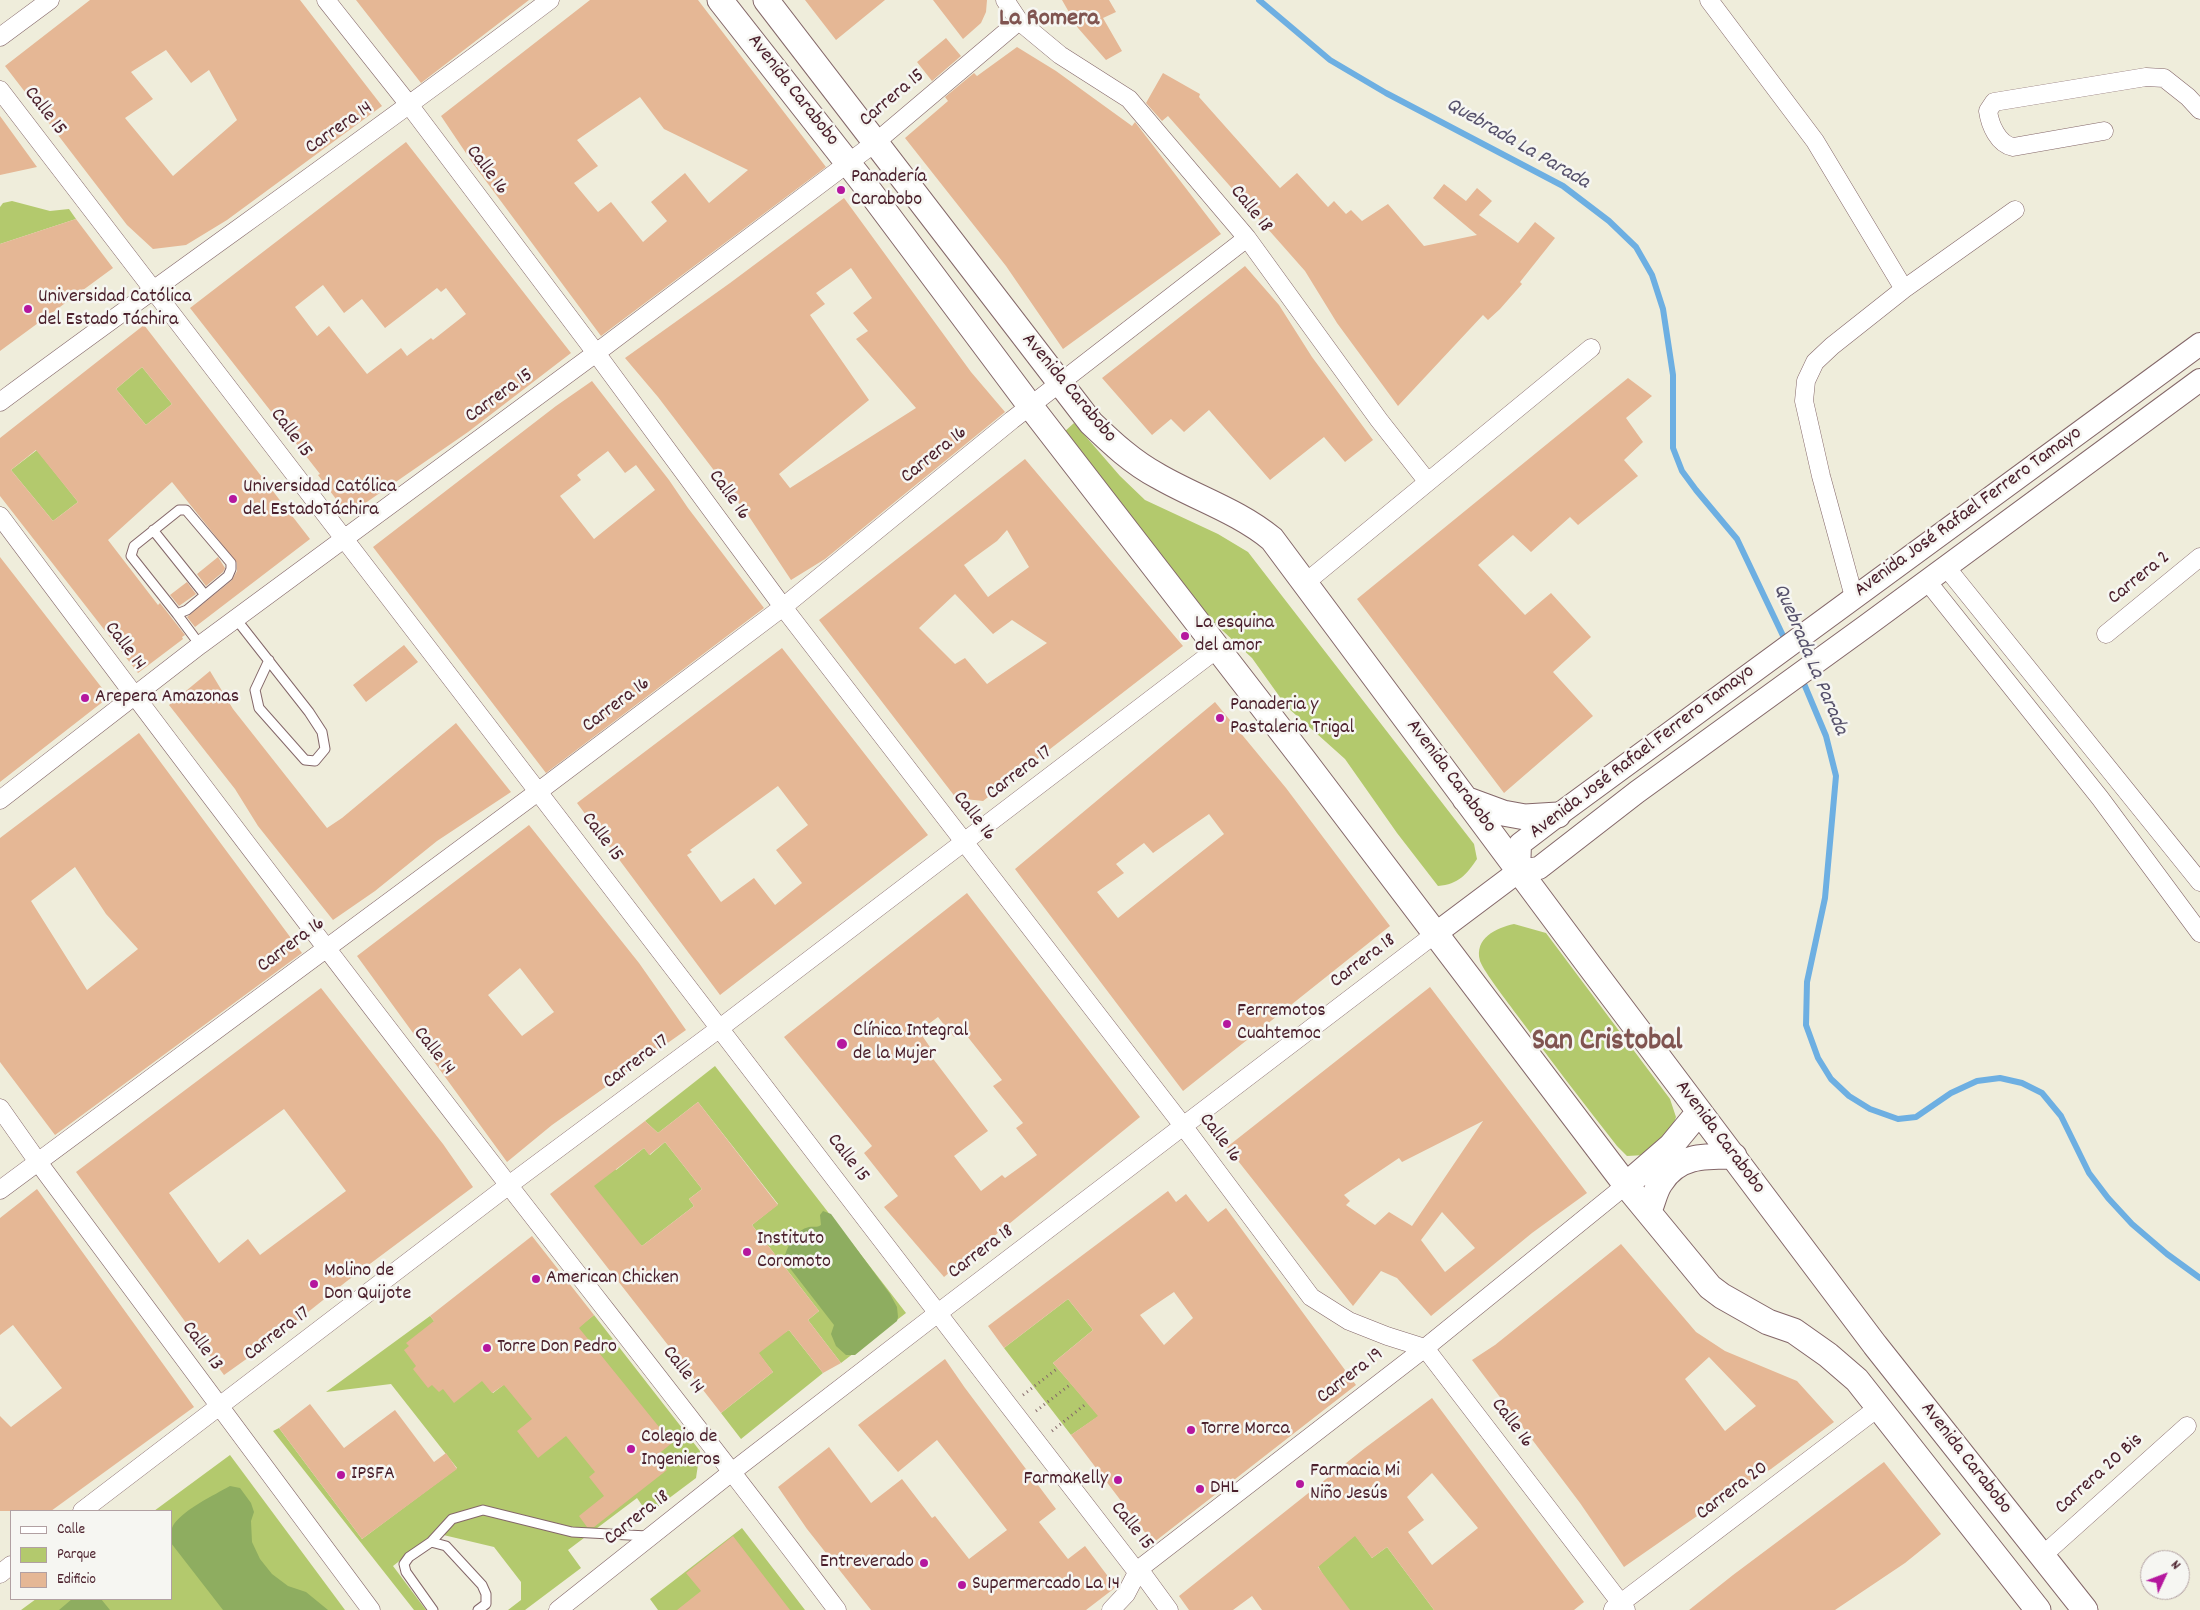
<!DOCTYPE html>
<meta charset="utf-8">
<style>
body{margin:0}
#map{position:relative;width:2200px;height:1610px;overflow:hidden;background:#efeddb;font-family:Dekko,sans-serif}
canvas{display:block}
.legend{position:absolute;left:10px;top:1510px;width:162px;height:90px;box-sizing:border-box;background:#f6f6f2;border:1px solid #b1a0a2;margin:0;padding:6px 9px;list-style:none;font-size:15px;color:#4a1f2b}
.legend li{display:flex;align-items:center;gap:10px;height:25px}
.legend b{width:25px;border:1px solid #b1a0a2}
.north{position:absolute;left:2140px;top:1550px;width:50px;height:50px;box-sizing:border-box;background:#f6f6f2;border:1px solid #b1a0a2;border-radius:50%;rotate:47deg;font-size:14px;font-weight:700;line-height:20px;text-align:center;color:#4a1f2b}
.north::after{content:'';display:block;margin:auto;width:18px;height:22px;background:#b5179e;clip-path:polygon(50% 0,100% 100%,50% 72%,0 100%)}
</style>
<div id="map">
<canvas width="2200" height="1610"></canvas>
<ul class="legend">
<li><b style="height:6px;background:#fff"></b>Calle</li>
<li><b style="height:14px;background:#b3c96d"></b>Parque</li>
<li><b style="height:14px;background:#e5b795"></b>Edificio</li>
</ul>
<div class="north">N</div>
</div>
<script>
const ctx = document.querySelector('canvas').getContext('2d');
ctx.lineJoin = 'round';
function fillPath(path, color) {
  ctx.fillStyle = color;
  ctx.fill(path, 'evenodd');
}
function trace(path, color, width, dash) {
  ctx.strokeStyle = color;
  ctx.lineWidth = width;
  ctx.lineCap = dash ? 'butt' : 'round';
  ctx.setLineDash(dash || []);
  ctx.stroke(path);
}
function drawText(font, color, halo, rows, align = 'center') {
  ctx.font = font + ' Dekko,sans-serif';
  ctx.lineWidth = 5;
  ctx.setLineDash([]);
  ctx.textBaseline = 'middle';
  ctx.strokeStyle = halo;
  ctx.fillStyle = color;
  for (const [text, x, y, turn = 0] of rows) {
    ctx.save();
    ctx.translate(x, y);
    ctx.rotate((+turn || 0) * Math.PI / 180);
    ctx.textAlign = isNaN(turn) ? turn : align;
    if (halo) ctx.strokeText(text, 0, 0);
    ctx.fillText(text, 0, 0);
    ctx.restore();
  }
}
const green = new Path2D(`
 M12 201 50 211 69 209 76 219 0 244V207L3 203Z
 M142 367 172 404 146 425 116 389Z
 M1074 423 1120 476 1145 500 1218 534 1248 552 1474 844 1477 859C1466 875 1459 884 1438 886L1397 833 1345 759 1287 707 1252 658 1194 604 1063 433Z
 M37 450 78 502 53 521 11 470Z
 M1514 924 1546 933 1670 1099 1676 1117 1671 1131 1645 1155 1627 1156 1617 1146C1583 1103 1550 1059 1517 1015 1509 1004 1484 972 1480 961 1474 938 1496 928 1514 924Z
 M715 1066 906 1313 841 1363 808 1320 819 1311 752 1225 778 1204 698 1102 658 1133 645 1121Z
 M665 1142 702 1189 689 1199 694 1206 642 1246 573 1194 612 1164 616 1170 644 1148 650 1155Z
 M1068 1299 1093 1330 1053 1363 1099 1416 1071 1435 1004 1348Z
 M594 1315 700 1451 696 1478 648 1514 637 1498 568 1550 581 1568 525 1610H508L521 1600V1582L494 1547 435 1533 393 1566 426 1610H414L273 1431 279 1428 362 1539 457 1468 391 1384 326 1392 430 1316 493 1393Z
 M789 1330 823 1373 741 1439 721 1413 773 1372 755 1349Z
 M230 1455 345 1610H21L36 1599H171V1511H154Z
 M742 1528 805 1610H658L650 1599Z
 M1355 1535 1372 1558 1387 1547 1434 1610H1343L1318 1566Z`);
const forest = new Path2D(`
 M823 1211 831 1214 890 1294 897 1307 898 1317 897 1321 855 1355H846L836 1346 831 1334 834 1325 789 1267 785 1255C789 1243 796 1230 809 1227 815 1226 816 1228 821 1225L820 1215Z
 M230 1486 240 1488 251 1503 254 1512 251 1521 252 1542 260 1559 272 1574 288 1586 306 1592 328 1610H223L171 1543C171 1536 170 1530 174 1524 185 1509 214 1495 230 1486Z
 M72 1599H101L110 1610H59Z`);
const stream = new Path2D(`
 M1259 0 1330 60 1386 93 1563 186 1609 221 1636 247 1652 275 1663 309 1673 375V448L1682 471 1696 490 1737 539 1786 642
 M1802 679 1826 736 1836 776 1825 898 1807 982 1806 1025 1818 1058 1831 1079 1849 1096 1870 1109 1898 1119 1916 1117 1951 1093 1977 1081 2000 1078 2022 1083 2042 1093 2061 1116 2089 1173 2108 1198 2132 1224 2167 1254 2200 1278`);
const building = new Path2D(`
 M90 0H300L382 106 227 220 186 245 153 249 127 225 5 66ZM166 50 191 83 209 70 237 120 173 176 125 118 153 99 131 72Z
 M356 0H529L421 83Z
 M590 0H698L826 167 601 336 474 165 441 116ZM640 97 664 129 748 170 709 203 685 173 651 202 667 221 643 242 611 202 598 212 574 183 598 166 577 140Z
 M805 0H885L836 40Z
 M933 0H987L986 12 981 23 963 39Z
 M1062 0H1109L1116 12 1103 18 1122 51 1106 60 1078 28Z
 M946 38 961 56 932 81 917 62Z
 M1017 47 1056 71 1132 126 1135 122 1221 234 1063 349 1006 266 905 138 948 101 945 97 974 73 977 76Z
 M1163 73 1200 94 1199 97 1280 188 1297 173 1328 207 1334 201 1346 214 1351 210 1362 221 1388 204 1424 246 1477 235 1433 198 1444 184 1466 201 1477 188 1492 201 1479 215 1518 243 1535 222 1555 238 1520 282 1522 284 1500 309 1488 320 1483 315 1398 406 1337 323 1305 271 1168 116 1162 121 1146 103Z
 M0 116 37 167 0 175Z
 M406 142 571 353 468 432 348 515 318 475 320 474 190 308ZM323 285 344 313 362 299 385 328 437 288 441 292 446 288 466 314 433 340 431 338 407 356 401 348 367 374 329 326 317 336 295 307Z
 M844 198 971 372 1005 412 825 559 791 580 748 515 658 397 625 358 730 283ZM851 268 872 298 853 313 868 331 856 339 916 408 790 488 779 474 869 400 810 315 825 304 816 293Z
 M76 219 113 268 0 351V244Z
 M1245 266 1279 305 1312 357 1373 440 1345 462 1324 437 1270 480 1209 410 1184 432 1171 419 1152 435 1102 378Z
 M144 325 310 539 195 627 187 617 232 580 237 571V563L172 482 108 540 158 605 160 603 185 635 182 637 183 639 138 673 0 496V438ZM142 367 172 404 146 425 116 389ZM36 450 78 502 53 521 11 470Z
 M1628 378 1652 396 1626 418 1643 442 1624 460 1638 476 1578 525 1570 517 1531 552 1513 535 1478 565 1525 615 1551 593 1591 637 1553 672 1593 716 1504 793 1357 599Z
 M592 381 669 480 688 508 764 608 546 773 373 547 556 406ZM608 451 625 473 636 465 655 490 594 539 560 496 581 480 577 475Z
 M1025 459 1183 646 983 801 956 798 819 620ZM1007 530 1029 567 988 597 964 565 997 541ZM955 594 993 634 1012 620 1047 643 987 684 965 658 955 664 919 628Z
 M0 557 109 697 0 782Z
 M218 557 225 568 223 572 206 586 197 574Z
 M187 582 196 594 179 606 170 595Z
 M404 645 418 662 366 702 353 685Z
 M782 648 928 835 720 995 577 803ZM778 786 808 825 776 850 802 883 775 905 754 878 721 902 687 855 692 852 690 850Z
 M210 671 233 709 327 828 342 818 456 723 511 792 437 841 375 891 333 920 258 826 235 789 169 705Z
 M1215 702 1286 788 1390 926 1183 1091 1015 869ZM1209 814 1224 834 1118 918 1097 892 1124 873 1116 864 1144 843 1153 853Z
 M139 733 302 953 55 1135 0 1062V838ZM75 867 106 914 138 949 87 990 31 901Z
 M529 825 639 963 686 1030 552 1125 507 1162 357 956ZM520 968 554 1012 522 1036 488 995Z
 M967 893 1140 1117 944 1277 884 1207 898 1196 864 1153 872 1146 784 1037ZM938 1017 954 1037 963 1031 1002 1080 993 1086 1023 1123 1016 1128 1037 1155 1005 1178 1002 1175 981 1191 954 1156 988 1131 931 1056 934 1053 919 1031Z
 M1430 987 1587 1193 1532 1233 1431 1316 1397 1278 1381 1271 1353 1306 1227 1147ZM1483 1121 1412 1226 1389 1212 1375 1225 1346 1205 1350 1201 1344 1195 1399 1158 1402 1162ZM1442 1212 1475 1248 1445 1272 1421 1240Z
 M321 988 443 1144 473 1187 347 1281 273 1340 224 1375 76 1172ZM284 1109 346 1191 260 1255 248 1239 219 1263 169 1193Z
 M698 1102 778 1205 752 1225 819 1311 808 1320 841 1363 823 1373 789 1330 759 1353 773 1372 721 1413 550 1194 645 1121 658 1133ZM665 1142 702 1189 689 1199 694 1206 642 1246 594 1186 644 1148 649 1155Z
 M37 1189 194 1407 51 1511H0V1416L11 1427 62 1388 13 1325 0 1335V1218Z
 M1168 1191 1176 1202 1186 1194 1208 1222 1226 1208 1356 1385 1153 1543 1071 1435 1098 1416 1053 1363 1093 1330 1068 1299 1004 1348 988 1326ZM1174 1292 1193 1318 1164 1345 1140 1315Z
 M532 1236 594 1315 579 1328 672 1443 656 1456 667 1470 594 1527H587L579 1516 604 1496 589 1477 595 1472 566 1436 538 1458 517 1431 532 1419 504 1385 492 1393 482 1381 454 1403 443 1389 439 1392 432 1385 428 1388 413 1369 416 1366 404 1350 409 1346 406 1343 434 1321 430 1316Z
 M1621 1244 1696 1332 1725 1351 1797 1381 1834 1422 1771 1469 1723 1498 1624 1567 1580 1503 1472 1360 1495 1345ZM1709 1357 1756 1406 1725 1431 1685 1379Z
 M945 1359 965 1388 1056 1509 1039 1522 1068 1559 1085 1546 1116 1587 1086 1610H871L807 1529 778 1487 829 1447 871 1503 902 1479 932 1518 935 1516 969 1559 1007 1530 937 1440 898 1472 858 1425Z
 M1432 1398 1584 1602 1574 1610H1434L1387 1547 1372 1558 1355 1536 1318 1567 1350 1610H1262L1252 1596 1233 1610H1189L1179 1596 1365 1448ZM1432 1473 1478 1528 1432 1565 1408 1532 1424 1520 1407 1497Z
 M310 1404 344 1448 395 1410 434 1462 446 1453 457 1469 362 1539 279 1428Z
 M1884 1462 1941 1534 1905 1563 1835 1610H1689L1733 1575Z
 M733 1536 790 1610H677L701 1591 686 1573Z`);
const path = new Path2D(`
 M1023 1395 1058 1368
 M1036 1411 1071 1384
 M1052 1431 1087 1403`);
const service = new Path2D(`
 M179 510H186L231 563V569L228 576 187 610 177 614 131 556 134 546Z
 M153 530 205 595
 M177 614 200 645
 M236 619 309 712 322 732 325 749 315 761 305 760 259 708 255 690 269 660
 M431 1542 452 1519 483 1510 572 1532 647 1536
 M433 1610 406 1572 404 1564 409 1557 431 1542 446 1546 482 1585 486 1594V1604L478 1610`);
const minor = new Path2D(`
 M326 0 410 106 596 353 783 607 1184 1127 1311 1297 1349 1321 1387 1336 1425 1348 1626 1610
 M1005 0 1019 21 1060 55 1129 99 1247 238 1379 420 1427 481
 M1709 0 1815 141 1904 289
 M0 37 50 0
 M0 90 1009 1406 1134 1568 1139 1569 1169 1610
 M2104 131 2013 147C1998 144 1990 125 1988 111L1994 102 2146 77 2164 78 2188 97 2200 110
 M0 402C182 267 369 137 550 0
 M0 516C167 740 336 962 507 1183 617 1325 729 1466 837 1610
 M1946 567 2200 882
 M1927 581 2100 798 2200 933
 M1305 583 1591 348
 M1854 597 1821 476 1804 401 1806 381 1815 362 1832 346 1904 289 2015 210
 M2106 634 2200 557
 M0 800 200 645 596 353 876 142 1019 21
 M0 1108 38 1162 371 1610
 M0 1190 539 791 783 607 1012 420 1247 238
 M82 1511 509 1185 720 1028 1217 649
 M2042 1556 2187 1426
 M0 1574 11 1565
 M1613 1609 1879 1407
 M558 1610 733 1471 938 1313 1435 934
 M1111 1610 1126 1594 1139 1569 1425 1348 1626 1185`);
const tertiary = new Path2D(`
 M1519 871 1520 844 1558 815 2200 344
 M1519 871 1539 868 1637 792 1866 626 2200 380
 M1435 934 1519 871`);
const secondary = new Path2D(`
 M720 0 862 181 1031 407 1303 759 1626 1185 1710 1287 1722 1296 1768 1322 1794 1331 1828 1355 1857 1380 2038 1610
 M766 0 1091 423C1112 443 1132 462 1158 476 1196 498 1238 511 1272 539L1589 965 1875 1345 2085 1610
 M1465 799 1503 813 1525 817 1558 815
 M1626 1185 1671 1146 1699 1112
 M1649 1211C1653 1202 1655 1190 1661 1182 1678 1155 1705 1156 1734 1156`);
const markers = [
 [841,190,5,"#b5179e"],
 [28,309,5,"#b5179e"],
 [233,499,5,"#b5179e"],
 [1185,636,5,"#b5179e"],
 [85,698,5,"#b5179e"],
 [1220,718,5,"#b5179e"],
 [1227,1024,5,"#b5179e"],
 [842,1044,6,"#b5179e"],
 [747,1252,5,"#b5179e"],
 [536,1279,5,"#b5179e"],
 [314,1284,5,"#b5179e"],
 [487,1348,5,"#b5179e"],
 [1191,1430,5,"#b5179e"],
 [631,1449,5,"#b5179e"],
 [341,1475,5,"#b5179e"],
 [1118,1480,5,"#b5179e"],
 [1300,1484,5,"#b5179e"],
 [1200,1489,5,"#b5179e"],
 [924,1563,5,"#b5179e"],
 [962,1585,5,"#b5179e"]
];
const streetNames = [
 ["Avenida Carabobo",792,91,52],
 ["Carrera 15",893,99,-40],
 ["Calle 15",44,112,52],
 ["Carrera 14",340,129,-35],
 ["Calle 16",486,171,53],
 ["Calle 18",1250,210,51],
 ["Avenida Carabobo",1068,389,50],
 ["Carrera 15",500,397,-36],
 ["Calle 15",290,434,53],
 ["Carrera 16",935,456,-39],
 ["Calle 16",728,496,54],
 ["Avenida José Rafael Ferrero Tamayo",1969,513,-36],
 ["Carrera 2",2140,579,-39],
 ["Calle 14",124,647,53],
 ["Carrera 16",617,706,-37],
 ["Avenida José Rafael Ferrero Tamayo",1643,753,-37],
 ["Carrera 17",1020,774,-37],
 ["Avenida Carabobo",1450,777,53],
 ["Calle 16",973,817,52],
 ["Calle 15",601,838,53],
 ["Carrera 16",292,946,-37],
 ["Carrera 18",1364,962,-37],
 ["Calle 14",433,1052,52],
 ["Carrera 17",637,1063,-37],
 ["Avenida Carabobo",1719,1138,53],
 ["Calle 16",1219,1139,53],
 ["Calle 15",847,1159,52],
 ["Carrera 18",982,1253,-37],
 ["Carrera 17",278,1335,-37],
 ["Calle 13",201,1347,54],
 ["Calle 14",682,1371,52],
 ["Carrera 19",1351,1377,-38],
 ["Calle 16",1511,1424,53],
 ["Avenida Carabobo",1965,1459,52],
 ["Carrera 20 Bis",2100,1475,-42],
 ["Carrera 20",1733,1492,-37],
 ["Carrera 18",638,1519,-38],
 ["Calle 15",1131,1527,51]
];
const poiNames = [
 ["Panadería",851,178],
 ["Carabobo",851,201],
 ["Universidad Católica",38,298],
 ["del Estado Táchira",38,321],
 ["Universidad Católica",243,488],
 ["del EstadoTáchira",243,511],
 ["La esquina",1195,624],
 ["del amor",1195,647],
 ["Arepera Amazonas",95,698],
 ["Panaderia y",1230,706],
 ["Pastaleria Trigal",1230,729],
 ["Ferremotos",1237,1012],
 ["Cuahtemoc",1237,1035],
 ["Clínica Integral",853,1032],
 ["de la Mujer",853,1055],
 ["Instituto",757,1240],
 ["Coromoto",757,1263],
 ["Molino de",324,1272],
 ["Don Quijote",324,1295],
 ["American Chicken",546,1279],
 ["Torre Don Pedro",497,1348],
 ["Torre Morca",1201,1430],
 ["Colegio de",641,1438],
 ["Ingenieros",641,1461],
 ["Farmacia Mi",1310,1472],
 ["Niño Jesús",1310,1495],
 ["IPSFA",351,1475],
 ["FarmaKelly",1108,1480,"right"],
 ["DHL",1210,1489],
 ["Entreverado",914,1563,"right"],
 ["Supermercado La 14",972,1585]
];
const waterNames = [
 ["Quebrada La Parada",1517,145,30],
 ["Quebrada La Parada",1809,660,67]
];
const districtNames = [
 ["La Romera",1049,21]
];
const townNames = [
 ["San Cristobal",1607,1044]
];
fillPath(green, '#b3c96d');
fillPath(forest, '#8ead60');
trace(stream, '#6dafe2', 6);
fillPath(building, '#e5b795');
trace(service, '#846769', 11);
trace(minor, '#846769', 19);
trace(tertiary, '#846769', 24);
trace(secondary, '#846769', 27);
trace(path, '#846769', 3, [1, 4]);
trace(service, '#fff', 9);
trace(minor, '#fff', 18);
trace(tertiary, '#fff', 22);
trace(secondary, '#fff', 25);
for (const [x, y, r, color] of markers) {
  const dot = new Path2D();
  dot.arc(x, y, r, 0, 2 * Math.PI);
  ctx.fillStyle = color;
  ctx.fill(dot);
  trace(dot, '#f6f6f2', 2);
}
drawText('20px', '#4a1f2b', '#f6f6f2', streetNames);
drawText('20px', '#4a1f2b', '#f6f6f2', poiNames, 'left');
drawText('italic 21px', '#56516b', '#f6f6f2', waterNames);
drawText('bold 25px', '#805450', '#f6f6f2', districtNames);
drawText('bold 30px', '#805450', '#f6f6f2', townNames);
</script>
